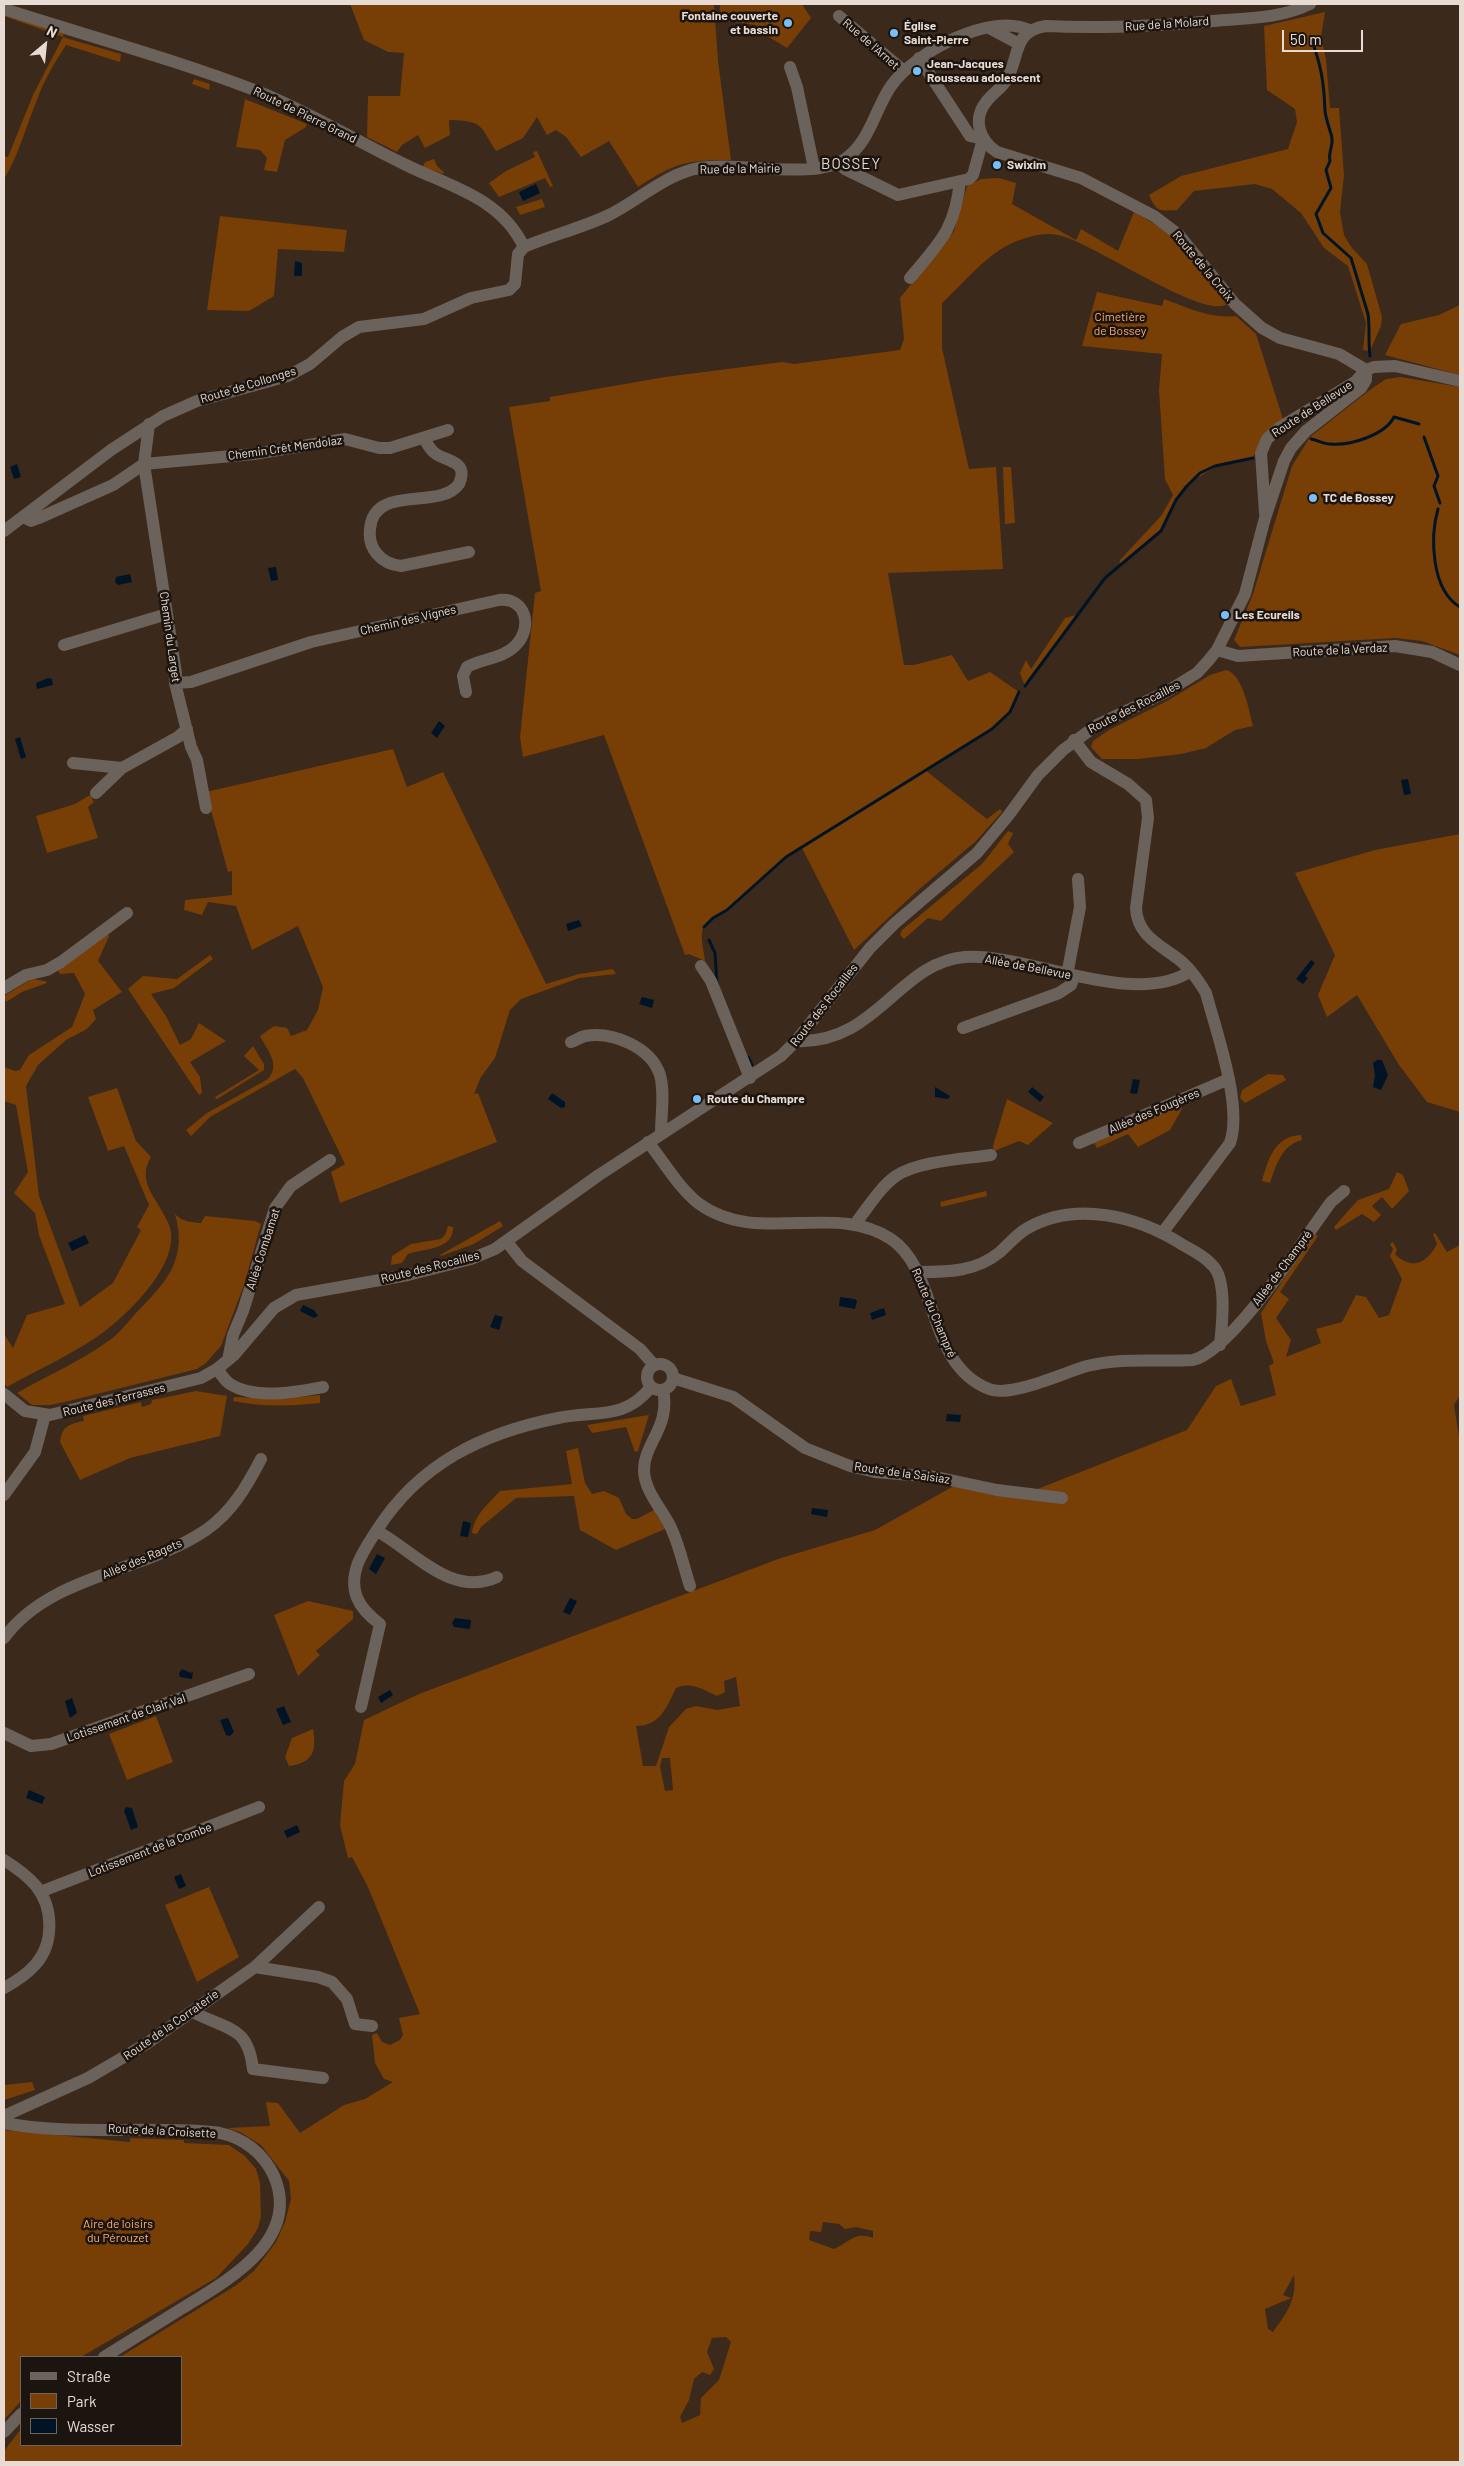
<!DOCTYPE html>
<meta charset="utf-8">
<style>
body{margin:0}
#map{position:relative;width:1464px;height:2466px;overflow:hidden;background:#3b291c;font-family:Barlow,sans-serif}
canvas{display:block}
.frame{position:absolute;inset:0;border:5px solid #e7dbd3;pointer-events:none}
.legend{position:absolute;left:20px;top:2356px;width:162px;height:90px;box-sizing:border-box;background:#1c140e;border:1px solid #6d645d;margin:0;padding:6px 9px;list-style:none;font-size:15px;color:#e7dbd3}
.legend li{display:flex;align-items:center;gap:10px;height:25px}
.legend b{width:25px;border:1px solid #6d645d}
.north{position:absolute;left:20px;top:20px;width:50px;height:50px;-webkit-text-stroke:4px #1c140e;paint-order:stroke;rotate:28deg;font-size:14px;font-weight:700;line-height:20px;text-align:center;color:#e7dbd3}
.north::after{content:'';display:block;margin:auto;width:18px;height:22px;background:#e7dbd3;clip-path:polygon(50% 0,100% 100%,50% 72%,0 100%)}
.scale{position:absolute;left:1282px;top:30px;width:81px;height:22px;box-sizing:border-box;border:2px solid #e7dbd3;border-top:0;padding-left:6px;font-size:15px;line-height:18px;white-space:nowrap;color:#e7dbd3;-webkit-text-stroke:4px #1c140e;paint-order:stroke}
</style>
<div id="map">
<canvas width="1464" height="2466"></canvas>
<div class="frame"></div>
<ul class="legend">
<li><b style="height:6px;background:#6b625b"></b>Straße</li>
<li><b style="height:14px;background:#773e06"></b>Park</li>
<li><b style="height:14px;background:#001426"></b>Wasser</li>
</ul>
<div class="north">N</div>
<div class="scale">50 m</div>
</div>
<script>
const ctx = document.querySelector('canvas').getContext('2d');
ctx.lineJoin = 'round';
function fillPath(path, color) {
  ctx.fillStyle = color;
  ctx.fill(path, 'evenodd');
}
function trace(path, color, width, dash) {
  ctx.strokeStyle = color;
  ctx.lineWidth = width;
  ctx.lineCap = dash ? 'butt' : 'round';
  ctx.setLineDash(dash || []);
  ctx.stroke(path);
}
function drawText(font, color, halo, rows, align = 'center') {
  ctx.font = font + ' Barlow,sans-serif';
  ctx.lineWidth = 5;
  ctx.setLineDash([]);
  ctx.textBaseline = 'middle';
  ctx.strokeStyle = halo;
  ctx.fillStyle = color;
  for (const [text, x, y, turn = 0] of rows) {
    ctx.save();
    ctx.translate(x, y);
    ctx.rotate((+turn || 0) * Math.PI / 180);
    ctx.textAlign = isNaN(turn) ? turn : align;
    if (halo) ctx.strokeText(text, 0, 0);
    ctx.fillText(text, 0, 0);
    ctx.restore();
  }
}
const green = new Path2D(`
 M350 4H714L718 61 731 160C686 160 675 163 638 187L609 141 581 157 566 137 556 130 547 135 537 117 523 138 496 151C479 124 483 121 449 120L450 135 425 148 418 135 402 145 397 152 367 137 368 96H400L404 53 388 52 364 40Z
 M720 4H802L811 18 787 48 769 37 766 30 759 35 756 25 719 20Z
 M1325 12 1321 37 1326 59 1330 108H1339L1344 175 1340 212 1344 235 1352 248 1367 264 1382 317 1381 326 1370 351 1363 350 1366 323 1348 266 1324 248 1301 213 1272 189 1255 184 1194 191 1177 210C1158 211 1157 212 1149 195L1181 176 1288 149 1297 122 1295 109 1267 90 1264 26Z
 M4 14 64 34 63 37 69 39 121 54 120 62 66 45C55 62 44 80 37 100 26 126 19 155 4 179V156L8 157 33 95 63 37 4 16Z
 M194 79 210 84 209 90 192 84Z
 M245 99 307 124 306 127 285 140 277 172 264 170 267 158 260 150 236 147Z
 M537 151 553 186 550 187 545 178 499 197 489 183 506 171 535 157 533 152Z
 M434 159 437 166 444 172 443 174 423 167 425 162Z
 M999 178 1016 183 1012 204 1076 240 1081 229 1118 251 1134 212 1158 226 1174 238 1227 304C1204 321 1091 241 1058 235 1045 232 1030 236 1017 241 988 252 964 283 942 303V348L969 469 996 467 1003 569 888 573 904 665H914L952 655 968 681 990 672 1019 692 1010 712 992 729 925 770 987 819 1000 809 1002 812 976 841 916 892 854 950 801 846C775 864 753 888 729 908 721 914 709 918 704 926 699 935 704 951 705 961L689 954 685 955 604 735 523 757 520 737 535 593 541 591 509 407 550 401V397L665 377 782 362 794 364 900 350 904 339 900 298 954 231 967 186 981 179Z
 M542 199 545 207 520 215 516 207Z
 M220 216 347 230 344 252 278 249 274 296 249 311 207 310Z
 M1097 292 1162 306 1164 299C1188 308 1211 319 1236 316L1256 334 1283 419 1261 439 1253 458 1223 463 1193 480 1176 500 1161 531 1119 566 1120 560 1161 516 1173 495 1165 479 1159 390 1162 354 1082 346Z
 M1460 305V375L1385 355 1401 324 1439 315Z
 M1401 377 1460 387V655L1422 641 1395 638 1240 647 1234 640 1253 594 1292 466 1310 437 1371 389 1386 379Z
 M1003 467H1011L1015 523 1005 524Z
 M1080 614 1070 624 1025 686 1020 673 1026 660 1031 669 1065 618Z
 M1226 670C1243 674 1249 711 1253 726L1235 730 1206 748 1181 754 1138 759H1102L1091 747 1093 741 1109 730 1167 701 1210 675Z
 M393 749 407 787 443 772 546 984 579 974 613 969 616 974 579 978 521 999 510 1010 495 1058 481 1077 474 1094 478 1093 497 1142 340 1203 331 1172 345 1164 303 1078 295 1069 210 1117 191 1136 186 1130 207 1113 268 1079C281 1064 267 1050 260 1036L274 1026 287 1028 291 1036 307 1030 318 1010 323 987 298 926 252 950 236 906 208 902 202 915 184 910 185 900 232 895V871L228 872 206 792Z
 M90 795 94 802 88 807 98 838 47 853 36 816 75 804Z
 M1008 831 1013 833 1008 844 1014 852 941 921 928 918 904 939 900 935 902 930 982 864Z
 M1460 834V1112L1427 1102 1399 1065 1357 995 1327 1017 1318 995 1335 955 1295 873 1375 850Z
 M108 934 109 936 98 961 122 992 93 1010 96 1019 87 1029 66 1040 38 1065 26 1086 39 1196 80 1307 113 1283 141 1230 137 1227 149 1205 124 1146 108 1151 88 1097 117 1088 136 1141 151 1157C135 1183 160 1201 169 1225 184 1263 122 1321 94 1339 66 1357 36 1371 7 1387L4 1383V1334L13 1348 27 1315 65 1304 39 1235 35 1213 14 1193 28 1172 16 1105 4 1101V1067L15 1071 20 1070 29 1055 72 1027 85 994 74 973 60 974 58 971Z
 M210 955 213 959 174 988 151 994 166 1016 180 1045 191 1039 199 1023 226 1041 190 1062 200 1077 202 1093 199 1095 128 989 143 976 177 979Z
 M32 979 45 981 47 983 22 992 6 1002 4 996Z
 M253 1046 264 1064V1070L217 1099 215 1097 259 1070 244 1056Z
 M1268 1074 1283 1075 1286 1080 1245 1103 1240 1098 1242 1090Z
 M1007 1099 1053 1123 1028 1145 1019 1141 994 1151 993 1146Z
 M1181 1106 1182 1109 1170 1130 1138 1147 1128 1134 1097 1148 1094 1143Z
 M1301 1135 1302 1140C1282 1145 1276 1165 1270 1183L1262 1181C1268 1159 1275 1136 1301 1135Z
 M1397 1172 1403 1175 1409 1191 1392 1209 1382 1197 1372 1206 1381 1215 1374 1222 1362 1214 1336 1230 1334 1227 1358 1200 1389 1189Z
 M986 1191 987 1196 941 1207 940 1202Z
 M175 1214C183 1222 190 1222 201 1223L205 1216 255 1221 261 1224 244 1285 221 1346 206 1363 197 1369 69 1401 50 1405H32L17 1393C46 1376 79 1362 107 1342 118 1335 127 1323 136 1313 166 1282 188 1260 175 1214Z
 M500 1221 503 1226 474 1244 441 1256 440 1255Z
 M448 1226 453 1227C454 1250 425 1248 408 1254L402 1263 391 1265 392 1256 411 1244 441 1239 445 1235Z
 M1435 1233 1447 1252 1460 1245V1395L1454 1405 1460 1443V2462H4V2451L21 2429V2445H181V2357H120L235 2286 254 2271 276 2242 285 2222 291 2199 289 2181 261 2145 240 2132 227 2128 270 2126 266 2102 278 2103 300 2133 344 2105 365 2099 393 2082 384 2079 375 2063 372 2035 377 2033 382 2042 390 2045 400 2040 403 2035 399 2018 420 2014 368 1887 352 1857 348 1858 340 1825 344 1781 355 1764 364 1720 419 1694 781 1558 875 1530 954 1486 1035 1490 1187 1430 1216 1386 1231 1379 1241 1406 1276 1395 1269 1366 1274 1363 1266 1341 1261 1313 1314 1234 1318 1236 1280 1292 1289 1299 1276 1318 1291 1340 1286 1357 1321 1343 1316 1329 1342 1322 1356 1295 1366 1297 1379 1318 1389 1315 1402 1279 1390 1256 1393 1249 1390 1244 1393 1242 1397 1250 1395 1254C1412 1271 1427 1263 1437 1244L1433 1234ZM736 1677 740 1706 717 1710 696 1706 686 1709 669 1727 656 1766H643L636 1726C660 1726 667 1707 676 1688 691 1681 704 1690 717 1696L725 1692 724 1681ZM662 1758H670L673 1790 665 1791 660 1767ZM823 2222 839 2224 845 2229 856 2227 873 2231V2238C855 2231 850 2242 834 2249L809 2240 810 2231 821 2232ZM1294 2275C1297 2299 1287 2313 1273 2332L1268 2329 1265 2309 1291 2298 1283 2295ZM726 2337 731 2342 719 2380 701 2398 700 2415 682 2423 680 2417 689 2400 694 2379 702 2372 710 2375 714 2369 707 2352 712 2338Z
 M196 1391 227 1396 220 1436 130 1458 80 1480 60 1442C62 1426 69 1424 84 1421L83 1416 141 1402 142 1407 151 1404 152 1400Z
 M320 1395V1403C290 1406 263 1407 233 1401L234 1397 282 1399Z
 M649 1415 638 1451 635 1452 626 1427 592 1433 587 1425Z
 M578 1448 585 1483 592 1494 604 1491 619 1498 626 1514 632 1519H637L654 1510 665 1529 616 1550 580 1530 574 1496 516 1498 481 1527 477 1534 472 1533C475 1514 488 1504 500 1491L572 1484 566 1451Z
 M308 1601 353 1611V1619L316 1651 320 1655 298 1676 274 1615Z
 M156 1716 173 1762 127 1780 109 1734Z
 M313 1729C317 1751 313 1763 289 1766L285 1757 292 1738Z
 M209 1887 239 1957 197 1982 165 1905Z
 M32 2082 35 2090 4 2100V2083L5 2085Z
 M4 2130 130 2142V2138L184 2140V2143L229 2145 245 2156 256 2169 260 2183 261 2216 258 2228 248 2244 216 2278 81 2357H21V2401L4 2420Z`);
const water = new Path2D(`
 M536 184 540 193 523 201 519 192Z
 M295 261 302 263V276H294Z
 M17 464 21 477 14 479 10 467Z
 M276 567 278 580 271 581 268 568Z
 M130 574 132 582 118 585 115 582 116 577Z
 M48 678 52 679 53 685 37 689 36 683Z
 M439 721 445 726 437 738 431 733Z
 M20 737 26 757 21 759 15 739Z
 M1408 779 1411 794 1404 795 1401 780Z
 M579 920 582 926 568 931 566 924Z
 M1311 960 1315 963 1305 976 1308 978 1303 984 1296 979Z
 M642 997 654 1000 652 1008 639 1004Z
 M1377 1060H1382L1388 1075 1381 1090 1373 1087 1375 1075 1373 1063Z
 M1133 1079 1140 1080 1137 1094 1130 1093Z
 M935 1087 950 1096 948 1099 935 1097Z
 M1032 1087 1044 1097 1040 1102 1028 1092Z
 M552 1093 565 1102V1107L561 1108 548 1099Z
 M85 1235 89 1243 72 1251 68 1243Z
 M840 1297 855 1299 857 1301 855 1309 839 1306Z
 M303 1305 314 1310 318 1316 314 1318 300 1311Z
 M884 1308 886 1315 872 1320 870 1313Z
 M495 1315 503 1317 499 1330 490 1327Z
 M947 1414 961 1415 960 1422 946 1421Z
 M812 1508 828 1510 827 1517 811 1514Z
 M463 1521 471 1523 468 1537 460 1536Z
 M377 1554 385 1558 376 1574 369 1569Z
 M570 1598 577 1601 570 1615 563 1612Z
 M455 1618 471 1620 470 1629 454 1627 452 1623Z
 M182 1669 191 1673 193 1671 192 1679 180 1677 179 1673Z
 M390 1690 393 1695 381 1703 378 1697Z
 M72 1698 77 1713 70 1718 65 1701Z
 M284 1706 291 1722 283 1725 276 1709Z
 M228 1718 234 1732 230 1736 226 1735 220 1720Z
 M29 1790 45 1797 42 1804 26 1798Z
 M126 1807 132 1808 138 1827 131 1830 124 1811Z
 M297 1825 300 1832 287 1838 284 1831Z
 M181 1874 186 1886 179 1889 174 1877Z`);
const stream = new Path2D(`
 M1311 38C1321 65 1324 82 1325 111 1326 120 1330 129 1332 138 1333 147 1328 152 1330 161L1326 170 1331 188 1316 214 1323 233 1351 258 1368 314C1370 328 1368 342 1370 356
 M1424 437 1438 476 1434 486 1440 503
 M1311 439C1317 440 1324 444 1330 444 1350 446 1385 435 1394 417L1419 424
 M1438 509C1430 537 1431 590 1460 607
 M1025 686 1105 578 1161 531 1176 500 1186 487 1200 473 1215 466 1253 458
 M704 927 713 918 727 910 786 857 992 729 1010 712 1019 692
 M709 940 715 953 717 984
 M748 1057 752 1065`);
const minor = new Path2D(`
 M1310 4C1280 19 1246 18 1213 21 1157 26 1102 29 1046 26 1012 31 1020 57 1007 79 1002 88 993 93 986 102 972 120 980 141 997 152L1081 178 1154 216 1179 235 1235 304 1262 328 1280 338 1339 354 1366 370
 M4 9C88 36 174 59 257 91 308 111 356 141 406 165 451 187 501 198 524 247
 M839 16 904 71
 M991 29 1019 44
 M919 58 970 136 983 139
 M790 67 797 87 814 168
 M838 163 845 169 898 195 969 179 973 175 983 139
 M910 278C939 243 955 230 960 181
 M149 424 144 464 176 673 175 683 191 747 197 760 206 808
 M424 438C427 444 430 450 436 454 448 462 469 461 459 484 440 511 374 483 370 529 369 538 371 547 377 554 383 561 392 565 401 566L469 552
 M1265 513 1261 453 1267 439 1279 428 1355 382 1366 370 1374 367 1395 366 1460 381
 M23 517 31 521 39 518 113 485 144 464 254 454 345 439 379 448H390L448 430
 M4 531 111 450 163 416 197 401 288 376 310 364 342 337 359 327 424 319 471 298 509 290 515 284 518 254 524 247C552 235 582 228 609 215 639 200 666 174 699 168 739 161 813 181 845 159 870 142 875 109 891 86 914 53 992 10 1031 31
 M64 645 167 614
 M1217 650 1238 656 1395 646 1432 652 1460 665
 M175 683 191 682 311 642 499 600C526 597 533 627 516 645 503 659 483 658 467 667L463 676 466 692
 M1074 740 1091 762 1128 784 1146 800 1148 818 1136 908C1137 937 1163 946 1182 962 1192 971 1199 981 1206 993 1216 1031 1243 1106 1230 1143L1163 1232
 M73 763 122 768 178 737 187 729
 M96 793 122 768
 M701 966 711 981 750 1078
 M1067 975 1080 907 1078 879
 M4 988 26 975 47 970 61 962 127 913
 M963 1028 1059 993 1071 985 1074 976
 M796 1041C876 1045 899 962 965 957 1029 953 1133 1009 1191 971
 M571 1042C575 1041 580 1037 585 1036 612 1031 651 1047 660 1075 665 1093 661 1114 661 1133
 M648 1142C664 1162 678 1187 698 1203 757 1247 834 1201 891 1239 940 1272 925 1364 989 1389 1011 1398 1065 1372 1087 1366 1121 1357 1158 1362 1193 1360 1232 1351 1305 1237 1331 1202L1344 1191
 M1079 1143 1229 1079
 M855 1224C867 1209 880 1187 896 1176 918 1161 964 1159 991 1155
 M507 1242 522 1261 640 1349 654 1365
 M918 1272C948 1272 976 1272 1000 1252 1009 1244 1016 1235 1026 1229 1075 1200 1138 1216 1183 1245 1194 1251 1206 1257 1214 1267 1227 1283 1222 1325 1220 1345
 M228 1360 233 1335 243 1311 275 1208 291 1186 330 1160
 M647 1377a13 13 0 1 1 26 0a13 13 0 1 1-26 0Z
 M217 1369C221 1374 225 1381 230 1384 255 1400 296 1392 323 1387
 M673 1378 733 1397 805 1448 850 1466 875 1472 936 1477 997 1490 1062 1498
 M663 1390C671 1427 643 1444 644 1471 645 1493 664 1511 672 1530 680 1548 684 1568 690 1586
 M4 1394 25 1411 50 1415 201 1378 217 1369 234 1355 274 1308 296 1295 408 1275 471 1259 495 1249 599 1175 781 1056 796 1041 870 948 894 924 977 853 1008 816 1038 775 1063 750 1097 725 1166 692 1197 673 1208 661 1217 650 1245 594 1265 518 1284 461 1291 448 1306 431 1361 388 1366 380V370
 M4 1495 35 1452 45 1415
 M377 1531C414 1551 451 1598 497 1577
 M4 1638C51 1574 143 1573 206 1530 232 1512 247 1486 261 1459
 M361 1707 380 1624C358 1608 348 1590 358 1563 363 1551 370 1541 377 1530 419 1464 482 1433 558 1418 595 1410 624 1421 651 1387
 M4 1733 31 1746 51 1744 249 1674
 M4 1860C15 1867 28 1876 36 1886 54 1908 54 1944 35 1965 26 1975 15 1982 4 1988
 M40 1892 259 1807
 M255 1967 318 1977 332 1982 347 1999 355 2024 372 2026
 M193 2012C227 2030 248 2025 253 2069L323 2078
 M4 2116 88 2078 146 2044 255 1967 319 1907
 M4 2123C55 2133 111 2129 163 2130 182 2130 201 2130 220 2133 244 2138 264 2154 274 2176 302 2241 225 2282 181 2309 155 2325 130 2341 104 2357
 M4 2432 21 2414`);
const markers = [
 [788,23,5,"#78bff7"],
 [894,33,5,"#78bff7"],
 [917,71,5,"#78bff7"],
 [997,165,5,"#78bff7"],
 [1313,498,5,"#78bff7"],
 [1225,615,5,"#78bff7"],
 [697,1099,5,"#78bff7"]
];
const poiNames = [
 ["Fontaine couverte",778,16,"right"],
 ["et bassin",778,30,"right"],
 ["Église",904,26],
 ["Saint-Pierre",904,40],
 ["Jean-Jacques",927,64],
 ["Rousseau adolescent",927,78],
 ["Swixim",1007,165],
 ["TC de Bossey",1323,498],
 ["Les Ecureils",1235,615],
 ["Route du Champre",707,1099]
];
const streetNames = [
 ["Rue de la Molard",1167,24,-4],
 ["Rue de l'Arnet",871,44,41],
 ["Route de Pierre Grand",305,115,26],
 ["Rue de la Mairie",740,169,-1],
 ["Route de la Croix",1203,266,50],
 ["Route de Collonges",248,385,-17],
 ["Route de Bellevue",1312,409,-33],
 ["Chemin Crêt Mendolaz",285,448,-8],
 ["Chemin des Vignes",408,620,-13],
 ["Chemin du Larget",170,637,82],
 ["Route de la Verdaz",1340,650,-3],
 ["Route des Rocailles",1134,707,-27],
 ["Allée de Bellevue",1028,967,11],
 ["Route des Rocailles",824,1005,-52],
 ["Allée des Fougères",1154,1111,-23],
 ["Allée Combamat",263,1249,-72],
 ["Route des Rocailles",430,1267,-14],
 ["Allée de Champré",1282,1268,-53],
 ["Route du Champré",934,1313,67],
 ["Route des Terrasses",114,1400,-14],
 ["Route de la Saisiaz",902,1473,8],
 ["Allée des Ragets",142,1559,-23],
 ["Lotissement de Clair Val",126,1718,-19],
 ["Lotissement de la Combe",150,1850,-21],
 ["Route de la Corraterie",171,2025,-35],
 ["Route de la Croisette",162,2131,3]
];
const parkNames = [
 ["Cimetière",1120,317],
 ["de Bossey",1120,331],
 ["Aire de loisirs",118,2224],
 ["du Pérouzet",118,2238]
];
const quarterNames = [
 ["BOSSEY",851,164]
];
fillPath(green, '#773e06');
fillPath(water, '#001426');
trace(stream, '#001426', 3);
trace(minor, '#6b625b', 12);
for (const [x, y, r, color] of markers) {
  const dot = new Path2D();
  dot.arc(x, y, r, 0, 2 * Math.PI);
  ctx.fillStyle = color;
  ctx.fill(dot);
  trace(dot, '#1c140e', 2);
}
drawText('bold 12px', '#e7dbd3', '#1c140e', poiNames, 'left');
drawText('12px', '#e7dbd3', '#1c140e', streetNames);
drawText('12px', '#fcad74', '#1c140e', parkNames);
ctx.letterSpacing = '1px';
drawText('15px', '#e7dbd3', '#1c140e', quarterNames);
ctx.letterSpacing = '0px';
</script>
